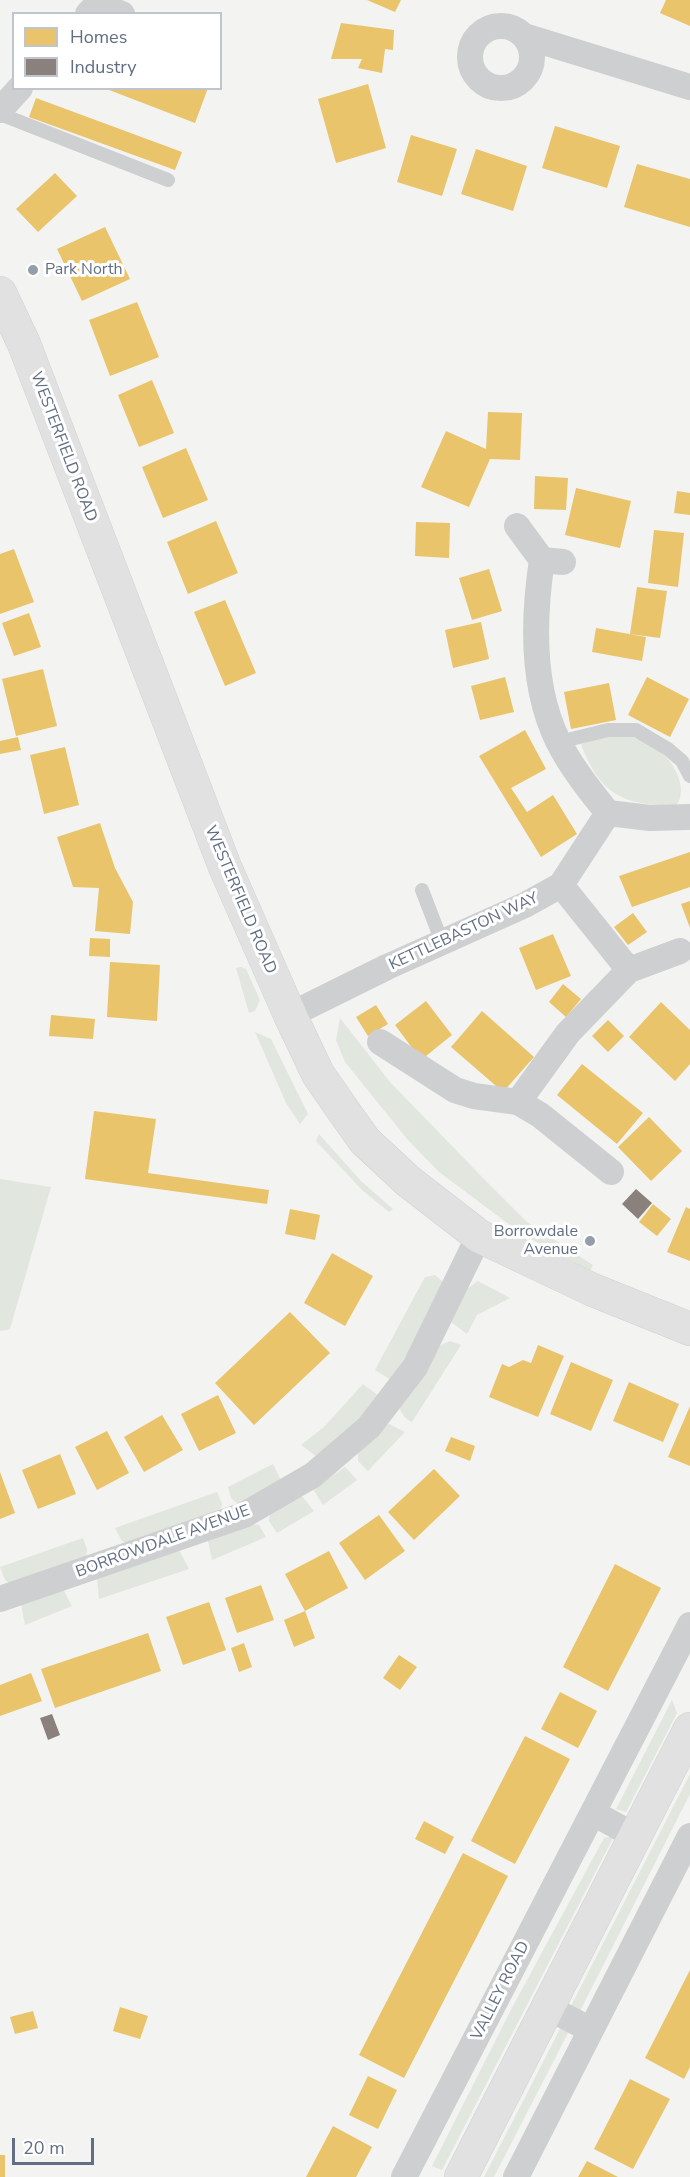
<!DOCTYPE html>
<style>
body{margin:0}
#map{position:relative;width:690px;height:2177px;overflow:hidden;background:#f3f3f1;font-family:"Nunito Sans",sans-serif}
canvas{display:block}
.legend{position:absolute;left:12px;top:12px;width:210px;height:78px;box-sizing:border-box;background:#fff;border:2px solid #c0c5cd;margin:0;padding:8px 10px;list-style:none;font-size:18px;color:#616e83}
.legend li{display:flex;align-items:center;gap:12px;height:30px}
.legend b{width:30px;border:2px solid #c0c5cd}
.scale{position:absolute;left:12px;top:2138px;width:82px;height:27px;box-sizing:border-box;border:3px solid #616e83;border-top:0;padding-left:8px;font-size:18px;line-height:21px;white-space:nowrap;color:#616e83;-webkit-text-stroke:4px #fff;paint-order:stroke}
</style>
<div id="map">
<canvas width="690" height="2177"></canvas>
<ul class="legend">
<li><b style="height:16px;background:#e9c46a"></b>Homes</li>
<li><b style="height:16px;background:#8a817c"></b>Industry</li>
</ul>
<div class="scale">20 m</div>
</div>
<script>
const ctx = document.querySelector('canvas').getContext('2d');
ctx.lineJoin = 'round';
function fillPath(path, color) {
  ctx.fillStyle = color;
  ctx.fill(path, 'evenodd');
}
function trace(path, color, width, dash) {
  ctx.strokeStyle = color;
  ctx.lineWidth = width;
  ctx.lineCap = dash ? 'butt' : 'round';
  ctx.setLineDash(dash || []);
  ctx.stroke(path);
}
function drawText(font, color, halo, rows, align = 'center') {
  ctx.font = font + ' "Nunito Sans",sans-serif';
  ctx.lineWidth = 6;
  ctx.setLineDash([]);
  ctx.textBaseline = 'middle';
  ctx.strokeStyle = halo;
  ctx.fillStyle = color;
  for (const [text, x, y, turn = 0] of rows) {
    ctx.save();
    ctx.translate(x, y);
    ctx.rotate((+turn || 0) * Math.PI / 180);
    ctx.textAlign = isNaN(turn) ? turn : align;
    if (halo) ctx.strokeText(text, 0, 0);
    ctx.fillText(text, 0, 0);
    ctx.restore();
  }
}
const green = new Path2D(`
 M617 733C630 736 642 739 653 746 672 757 690 788 676 806 623 805 600 795 581 744Z
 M241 967 246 969 260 1000 255 1011 249 1013 236 968Z
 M340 1018 390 1082 484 1179 527 1222 593 1265 590 1271 522 1234 439 1172 408 1140 345 1062 336 1040Z
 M255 1032 271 1039 308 1114 300 1124 286 1103Z
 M319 1134 361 1181 393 1209 389 1212 362 1190 316 1141Z
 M0 1179 51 1187 10 1329 0 1331Z
 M435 1275 443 1282 423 1329 391 1380 375 1370 425 1277Z
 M478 1281 510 1298 477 1315 467 1334 451 1322 467 1289Z
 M450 1341 461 1345 412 1422C405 1419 402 1414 399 1407L439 1346Z
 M363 1384 379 1396 368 1411 316 1456 301 1445 324 1427Z
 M389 1424 405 1432 368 1471 358 1461V1452L384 1425Z
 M273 1464 281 1480 239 1505 231 1498 228 1487Z
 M345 1467 357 1480 323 1505 313 1489Z
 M217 1492 222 1504 220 1512 128 1544 122 1541 115 1528Z
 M299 1497H303L314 1511 277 1533 269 1521 270 1514Z
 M251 1524 259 1525 266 1537 212 1560 208 1541Z
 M83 1538 87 1549 86 1559 9 1583 5 1580 0 1567Z
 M178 1548 189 1569 99 1599 97 1577Z
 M63 1589 72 1606 25 1625 21 1604Z
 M672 1700 677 1713 626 1812 616 1809Z
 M690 1774V1794L580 2011 571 2006Z
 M614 1836 442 2170 432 2166 514 2004 604 1838Z
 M560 2029H570L494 2177H484Z`);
const homes = new Path2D(`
 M367 0H401L395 12Z
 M666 0H690V26L660 13Z
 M341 23 394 30 393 50 385 49 382 73 358 68 362 59H331Z
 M368 84 386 148 336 163 318 99Z
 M104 88H208L195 123Z
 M36 98 182 152 175 170 29 117Z
 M555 126 620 146 607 188 542 168Z
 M411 135 457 149 442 196 397 182Z
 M476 149 527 166 513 211 461 194Z
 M637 164 690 179V227L624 207Z
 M55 173 77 196 38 232 16 209Z
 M105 227 130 279 82 301 57 249Z
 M137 302 159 357 110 376 89 320Z
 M152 380 174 433 139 447 118 395Z
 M488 412 522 413 520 460 490 459 469 507 421 487 446 431 486 449Z
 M186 448 208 500 163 518 142 467Z
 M535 476 568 478 566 510 534 509Z
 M576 488 631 501 620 548 565 535Z
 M677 491 690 493V515L674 513Z
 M216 521 238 573 188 594 167 542Z
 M416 522 450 523 449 558 415 556Z
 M654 530 684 533 678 587 648 583Z
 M14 549 34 602 0 614V554Z
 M489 569 502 611 472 620 459 578Z
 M637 587 667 591 660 638 630 634Z
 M225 600 256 673 225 686 194 612Z
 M29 613 41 647 14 656 2 623Z
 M481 622 489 659 453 668 445 630Z
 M596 628 646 637 642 661 592 652Z
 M43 669 57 726 16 736 2 679Z
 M505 677 514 712 480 720 471 686Z
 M647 677 689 699 670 737 628 715Z
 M609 683 616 720 571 729 564 692Z
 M525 730 546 769 511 788 527 812 553 795 577 834 541 857 479 756Z
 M18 737 21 750 0 754V741Z
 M65 747 79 805 44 814 30 755Z
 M100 823 115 868 133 902 130 934 95 931 99 888 73 887 57 837Z
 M690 852V887L632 907 619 876Z
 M690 901V928L681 904Z
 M633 913 647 932 628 945 614 927Z
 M553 934 571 976 536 990 519 948Z
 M90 938 110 939V957L89 956Z
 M110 962 160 965 157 1021 107 1017Z
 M563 984 581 999 566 1017 549 1002Z
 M426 1001 452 1035 421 1060 395 1025Z
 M661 1002 690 1030V1064L675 1081 629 1037Z
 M376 1005 388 1024 368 1036 356 1017Z
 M482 1011 534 1057 503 1092 451 1047Z
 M51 1015 95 1019 93 1039 49 1036Z
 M608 1020 624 1036 608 1052 592 1036Z
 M582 1064 643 1113 617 1144 557 1095Z
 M94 1111 156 1119 148 1173 269 1190 267 1204 85 1179Z
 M649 1117 682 1151 651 1181 618 1147Z
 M653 1204 671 1219 657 1236 639 1222Z
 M686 1207 690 1209V1261L667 1252Z
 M290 1209 320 1215 315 1240 285 1234Z
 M332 1253 373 1276 345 1326 304 1303Z
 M290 1312 330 1353 254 1425 215 1383Z
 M538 1345 564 1356 538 1417 489 1397 502 1364 509 1367 523 1360 531 1363Z
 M571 1362 613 1380 591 1431 550 1414Z
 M629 1382 679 1404 663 1442 613 1421Z
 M218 1395 236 1433 199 1451 181 1414Z
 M690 1406V1466L668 1457Z
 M162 1415 183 1450 144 1472 124 1437Z
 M107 1431 129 1473 97 1490 75 1447Z
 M451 1437 475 1446 470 1461 445 1451Z
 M60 1454 76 1494 38 1509 22 1470Z
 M434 1469 460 1496 414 1540 388 1512Z
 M0 1472 15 1513 0 1519Z
 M379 1515 405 1551 365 1580 339 1543Z
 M329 1551 348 1588 305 1611 315 1638 294 1647 284 1620 305 1611 285 1574Z
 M615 1564 661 1588 608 1691 563 1667Z
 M261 1585 274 1620 237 1633 225 1598Z
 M209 1602 226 1650 183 1665 166 1617Z
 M148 1633 161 1671 55 1708 41 1669Z
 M244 1643 252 1667 239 1672 231 1648Z
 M399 1655 417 1667 400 1690 383 1678Z
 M31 1673 42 1701 0 1716V1685Z
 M560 1692 597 1711 578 1748 541 1729Z
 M525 1736 570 1759 515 1864 471 1841Z
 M424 1821 454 1837 445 1854 415 1839Z
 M463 1853 508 1876 404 2078 359 2055Z
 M690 1970V2067L684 2079 645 2058Z
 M120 2007 148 2016 140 2039 113 2031Z
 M33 2011 38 2028 15 2034 10 2017Z
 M368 2076 397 2090 378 2129 349 2115Z
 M630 2079 670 2099 633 2169 594 2149Z
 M333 2126 372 2147 356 2177H306Z
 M0 2155H5V2177H0Z
 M587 2161 618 2177H578Z`);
const industry = new Path2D(`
 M636 1189 652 1203 638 1219 622 1204Z
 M52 1714 60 1735 48 1740 40 1718Z`);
const service = new Path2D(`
 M0 114 168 180
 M559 742 608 730H636L668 749 682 761 690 776
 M422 890 442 942`);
const minor = new Path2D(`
 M88 14 97 4 122 14
 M470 57a31 31 0 1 1 62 0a31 31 0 1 1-62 0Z
 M524 36 690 87
 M0 110 20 88
 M517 526 542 560 563 562
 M542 560C533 619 531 686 558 741 571 767 590 791 608 813L650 818 690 817
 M629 970 680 951
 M290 1015 387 967 525 905 561 885 608 813
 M380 1042 455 1090 474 1096 518 1102 540 1115 611 1172
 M518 1102 568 1033 629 970 561 885
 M0 1599 244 1515 313 1475 369 1427 415 1367 479 1236
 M593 1813 635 1836
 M547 2007 591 2030
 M404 2177 690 1625
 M516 2177 690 1836`);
const secondary = new Path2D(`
 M0 293 24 344 225 867 290 1015 318 1074 345 1113 365 1141 408 1181 479 1236 593 1290 690 1329`);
const primary = new Path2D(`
 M461 2177 690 1729`);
const markers = [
 [33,270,6,"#949daa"],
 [590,1241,6,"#949daa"]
];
const poiNames = [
 ["Park North",45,270],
 ["Borrowdale",578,1232,"right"],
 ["Avenue",578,1250,"right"]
];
const streetNames = [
 ["WESTERFIELD ROAD",63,447,69],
 ["WESTERFIELD ROAD",240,900,67],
 ["KETTLEBASTON WAY",464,932,-25],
 ["BORROWDALE AVENUE",163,1542,-20],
 ["VALLEY ROAD",501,1991,-63]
];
fillPath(green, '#e1e6df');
fillPath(homes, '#e9c46a');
fillPath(industry, '#8a817c');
trace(secondary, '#cfd1d1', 34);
trace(primary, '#ced0d0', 34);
trace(service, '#cecfd0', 14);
trace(minor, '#cecfd0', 26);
trace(secondary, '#e1e1e2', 33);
trace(primary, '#e1e1e2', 33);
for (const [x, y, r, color] of markers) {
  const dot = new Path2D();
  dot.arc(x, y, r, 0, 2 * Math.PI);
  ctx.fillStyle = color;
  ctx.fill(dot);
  trace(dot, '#fff', 2);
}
drawText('16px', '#616e83', '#fff', poiNames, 'left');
drawText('16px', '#616e83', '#fff', streetNames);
</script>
